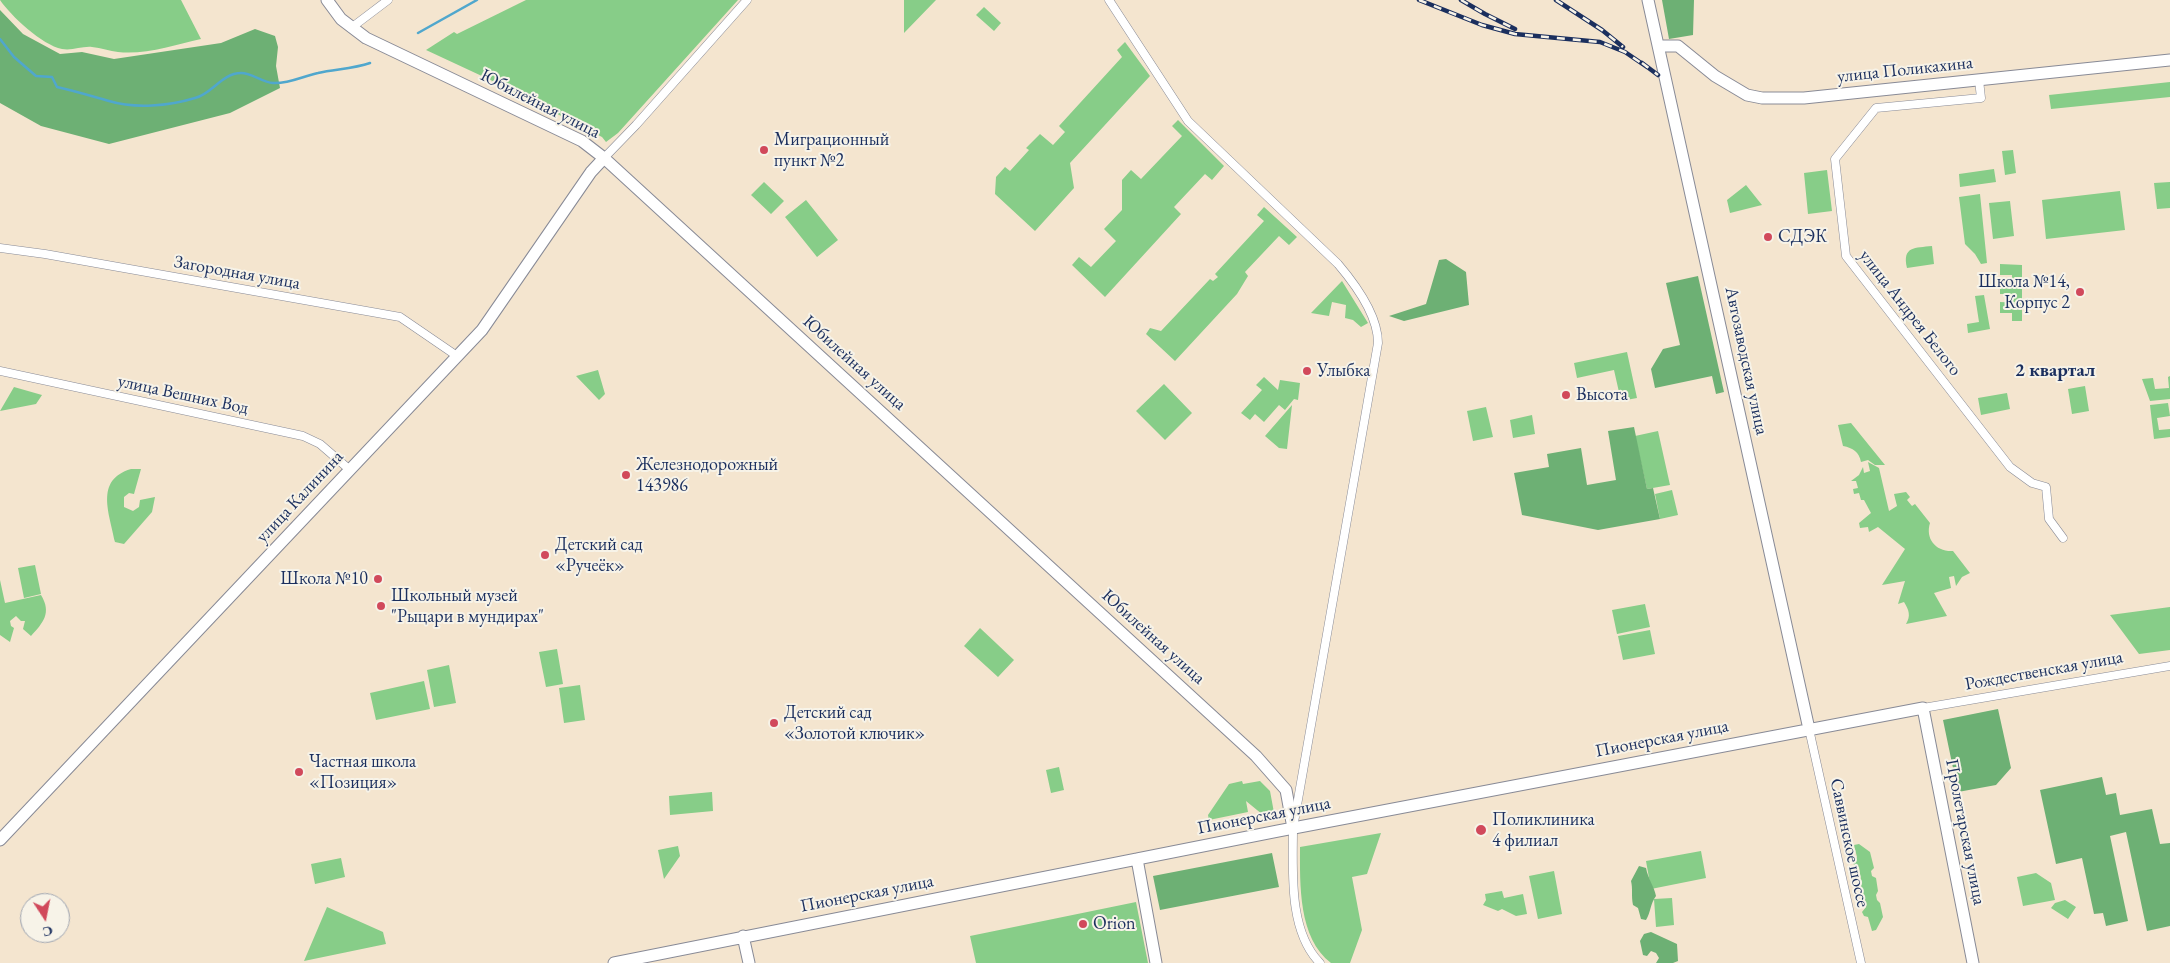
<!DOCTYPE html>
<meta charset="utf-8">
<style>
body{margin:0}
#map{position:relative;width:2170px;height:963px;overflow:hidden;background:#f4e5cf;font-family:"EB Garamond",serif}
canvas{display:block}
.north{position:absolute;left:20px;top:893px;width:50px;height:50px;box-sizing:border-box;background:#f7f3e8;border:1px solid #9fa5b1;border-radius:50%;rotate:169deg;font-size:14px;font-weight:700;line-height:20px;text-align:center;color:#1b2f5e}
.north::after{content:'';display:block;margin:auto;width:18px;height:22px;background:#d1495b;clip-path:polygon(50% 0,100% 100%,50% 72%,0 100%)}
</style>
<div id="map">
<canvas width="2170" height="963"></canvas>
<div class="north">С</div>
</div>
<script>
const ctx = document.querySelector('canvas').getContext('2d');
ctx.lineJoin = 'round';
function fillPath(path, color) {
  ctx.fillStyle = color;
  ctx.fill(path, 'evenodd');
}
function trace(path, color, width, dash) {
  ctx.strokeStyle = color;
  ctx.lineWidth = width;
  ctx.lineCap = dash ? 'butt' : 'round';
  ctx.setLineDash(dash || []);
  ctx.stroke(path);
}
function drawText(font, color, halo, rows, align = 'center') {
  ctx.font = font + ' "EB Garamond",serif';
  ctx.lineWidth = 4;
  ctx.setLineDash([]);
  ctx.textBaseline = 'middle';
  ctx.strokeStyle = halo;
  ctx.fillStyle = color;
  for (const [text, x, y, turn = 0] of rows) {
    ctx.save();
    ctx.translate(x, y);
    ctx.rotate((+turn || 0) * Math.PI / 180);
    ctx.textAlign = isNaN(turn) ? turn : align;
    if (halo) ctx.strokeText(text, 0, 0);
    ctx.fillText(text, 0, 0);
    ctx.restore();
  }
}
const green = new Path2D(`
 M0 0H181L201 39C175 45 145 55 118 52 110 51 101 48 92 47 82 46 72 51 62 49 42 45 11 16 0 0Z
 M526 0H738L618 133 606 142 602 137 499 84 426 50 454 32 457 34Z
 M904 0H936L904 33Z
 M984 7 1001 23 994 31 976 15Z
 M1125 42 1150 76 1070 163 1074 188 1035 231 995 194 996 177 1005 167 1010 171 1029 150 1026 148 1040 134 1053 145 1065 132 1059 126 1122 57 1117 50Z
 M2170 82V97L2051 109 2049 95Z
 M1178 120 1224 166 1212 180 1205 174 1174 207 1181 214 1105 297 1072 265 1079 257 1091 267 1116 241 1104 229 1122 210V180L1131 170 1141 179 1182 136 1172 126Z
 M2013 150 2016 173 2005 175 2002 151Z
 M1994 169 1996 182 1960 187 1959 174Z
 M1827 170 1832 211 1808 214 1804 173Z
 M764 182 784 201 771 214 751 195Z
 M2170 182V208L2157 209 2154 183Z
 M1746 185 1762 205 1730 213 1727 200Z
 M2120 191 2125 230 2046 239 2042 200Z
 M1980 194 1987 263 1981 264 1975 254 1965 244 1959 197Z
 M806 200 838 240 817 257 785 217Z
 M2010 201 2014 236 1993 239 1989 203Z
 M1264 207 1297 237 1289 245 1279 236 1245 272 1248 276 1237 294 1175 361 1146 334 1150 328 1161 331 1210 279 1213 281 1218 277 1215 274 1264 221 1257 215Z
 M1932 246 1934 264 1907 268C1902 246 1915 248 1932 246Z
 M2000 264 2022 265V283H2012V275H2000Z
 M1342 281 1368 323 1361 327 1353 320 1345 318 1346 305 1332 302 1329 316 1311 313Z
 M2000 284H2022V302H2012V294H2000Z
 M1984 295 1990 329 1968 333 1967 324 1979 322 1975 296Z
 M2000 302 2022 303V321H2012V313H2000Z
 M1627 352 1637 398 1621 401 1614 370 1577 378 1574 363Z
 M598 370 605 394 599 400 576 376Z
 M2170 376V399L2150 401 2142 379 2153 378 2155 389 2169 388 2168 377Z
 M1264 377 1278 390 1280 380 1300 383 1298 400 1294 399 1285 410 1279 405 1264 422 1255 414 1250 420 1241 413 1262 390 1256 385Z
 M1164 384 1192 413 1165 440 1136 411Z
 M2085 386 2089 411 2072 414 2068 389Z
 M14 387 42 395 36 404 0 411Z
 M2007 393 2010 409 1981 415 1978 398Z
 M2168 403 2170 416 2157 418 2159 430 2170 429V437L2154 439 2150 405Z
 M1292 405 1287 449 1279 448 1265 436Z
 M1486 407 1493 437 1473 441 1467 411Z
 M1532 415 1535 434 1513 438 1510 420Z
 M1851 423 1885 465H1875L1868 460 1861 462C1859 452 1853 448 1843 446L1838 425Z
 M1658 431 1670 485 1647 489 1635 436Z
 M1868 462 1879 468 1889 511 1897 506 1894 494 1906 492 1910 497 1907 500 1912 506 1915 504 1930 523C1925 539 1936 552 1953 551L1970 573 1962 577 1956 586 1954 576 1949 577 1951 588 1934 593 1947 616 1906 624C1911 616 1909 610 1904 602L1898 604 1905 581 1882 585 1905 549 1878 527 1869 532 1868 527 1860 528 1859 523 1871 513 1864 500H1861L1859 493 1854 494 1853 489 1858 488 1856 481H1851L1859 475 1863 467 1864 473 1870 471Z
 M131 469H141L134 494 129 493 124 497V507L133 511 139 507 140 500 155 497 152 512 124 544 115 542C110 514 94 480 131 469Z
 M1672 490 1678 515 1660 519 1655 494Z
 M35 565 41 594 24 598 18 568Z
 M0 580 5 603 41 595C52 613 43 623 31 636L23 629 25 621H21L16 616 10 621 11 626 14 628 10 642 0 635Z
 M1645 604 1650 627 1617 634 1612 610Z
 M2170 607V650L2139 654 2110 615Z
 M980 628 1014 660 998 677 964 646Z
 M1650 630 1655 654 1623 660 1618 636Z
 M557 649 563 684 546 687 539 652Z
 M449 665 456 703 434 707 427 670Z
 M424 681 430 709 376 720 370 693Z
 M580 685 585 720 564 723 559 688Z
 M1059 767 1064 790 1051 793 1046 770Z
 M1242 781 1243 784 1260 781 1270 791 1275 818 1268 819 1246 801 1248 812 1209 820 1208 815 1229 784Z
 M712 792 713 811 670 815 669 796Z
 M1381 833 1367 874 1352 877 1362 930 1350 963H1331C1298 938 1300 884 1300 847Z
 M1859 844 1870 852 1874 868 1871 871 1872 876 1876 878 1878 891 1876 895 1877 900 1880 903 1883 917 1876 930 1872 931 1868 917 1864 916 1862 912 1866 907 1859 883 1861 880 1859 867 1854 865 1853 862 1857 857 1854 845Z
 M678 846 680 856 664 879 658 850Z
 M1701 851 1706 878 1651 889 1646 861Z
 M341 858 345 877 315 884 311 864Z
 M1554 871 1562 914 1538 919 1529 876Z
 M2036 873 2051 883 2055 900 2023 906 2017 877Z
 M1502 891 1504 898 1523 894 1527 914 1516 916 1502 909 1498 911 1483 905 1486 900 1485 894Z
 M1672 898 1674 925 1656 927 1654 899Z
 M2065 900 2076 907 2068 919 2051 908 2055 903Z
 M1136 902 1148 963H976L970 936Z
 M327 907 383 932 386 944 304 961Z`);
const forest = new Path2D(`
 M1662 0H1694L1693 35 1669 39Z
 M0 10 23 34 60 54 82 52 114 59 221 43 255 29 275 36 278 47 276 66 280 88 230 113 109 144 41 126 0 103Z
 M1446 259 1466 272 1469 305 1404 321 1389 316 1426 304 1439 260Z
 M1698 276 1724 392 1716 394 1712 376 1655 388 1651 369 1663 349 1680 345 1666 283Z
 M1634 427 1647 489 1653 488 1660 519 1598 530 1522 515 1514 473 1549 467 1547 454 1581 448 1587 485 1616 480 1608 431Z
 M1998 709 2011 768 1996 785 1958 792 1943 720Z
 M2102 777 2106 795 2116 793 2120 815 2152 809 2160 844 2170 843V926L2147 931 2126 832 2110 836 2128 921 2106 926 2103 913 2094 914 2082 858 2056 864 2040 790Z
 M1272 853 1279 887 1160 910 1153 876Z
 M1639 866 1646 868C1648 879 1654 886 1656 896 1650 904 1651 912 1646 920L1641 919 1638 908 1633 905C1631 896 1633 889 1631 881Z
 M1651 932 1677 944 1678 961 1673 963H1656L1659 958 1656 953 1651 951 1647 956 1643 955 1640 941 1644 934Z`);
const stream = new Path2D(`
 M418 33 477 0
 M0 39 14 57 36 76 52 77 57 87C75 91 91 96 109 101 135 109 169 106 195 98 212 94 222 73 241 73 252 73 262 82 273 83 289 84 303 76 318 73 335 69 353 69 370 63`);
const street = new Path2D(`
 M1109 0 1188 121 1338 264C1355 284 1378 315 1378 343L1293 828C1293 870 1288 931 1320 963
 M351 28 388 0
 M1979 80 1981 98 1876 108 1835 159 1846 256 2010 467 2032 483 2046 487 2049 519 2063 538
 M604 158 636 125 747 0
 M0 248 45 254 400 317 457 356
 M0 371 303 436 320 444 350 470
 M1923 708 2170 666
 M1809 729 1861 963`);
const secondary = new Path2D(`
 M327 0 341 19 366 38 582 141 604 158 1256 756 1286 790 1293 828
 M1648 0 1809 729
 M1659 46H1678L1715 76 1747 95 1762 98H1804L2170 60
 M0 840 482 330 591 172 604 158
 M1137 859 1156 963
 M743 936 749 963
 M614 963 1278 831 1923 708 1973 963`);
const rail = new Path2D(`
 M1419 0 1482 25 1515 34 1600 42 1625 52 1647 67
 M1461 0 1485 14 1515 29
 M1556 0 1602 30 1623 47
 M1642 63 1658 75`);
const markers = [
 [764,150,5,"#d1495b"],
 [1768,237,5,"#d1495b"],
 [2080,292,5,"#d1495b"],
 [1307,371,5,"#d1495b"],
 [1566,395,5,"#d1495b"],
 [626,475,5,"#d1495b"],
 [545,555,5,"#d1495b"],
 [378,579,5,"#d1495b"],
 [381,606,5,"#d1495b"],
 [774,723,5,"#d1495b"],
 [299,772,5,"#d1495b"],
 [1481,830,6,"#d1495b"],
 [1083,924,5,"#d1495b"]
];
const streetNames = [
 ["улица Поликахина",1905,70,-6],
 ["Юбилейная улица",540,104,27],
 ["Загородная улица",237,273,10],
 ["улица Андрея Белого",1910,313,52],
 ["Автозаводская улица",1746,361,78],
 ["Юбилейная улица",854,363,42],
 ["улица Вешних Вод",183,395,12],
 ["улица Калинина",300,497,-47],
 ["Юбилейная улица",1153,637,42],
 ["Рождественская улица",2044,671,-10],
 ["Пионерская улица",1662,739,-11],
 ["Пионерская улица",1264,816,-11],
 ["Пролетарская улица",1965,832,79],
 ["Саввинское шоссе",1849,843,78],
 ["Пионерская улица",867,894,-11]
];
const poiNames = [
 ["Миграционный",774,140],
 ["пункт №2",774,161],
 ["СДЭК",1778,237],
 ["Школа №14,",2070,282,"right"],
 ["Корпус 2",2070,303,"right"],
 ["Улыбка",1317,371],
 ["Высота",1576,395],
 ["Железнодорожный",636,465],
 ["143986",636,486],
 ["Детский сад",555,545],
 ["«Ручеёк»",555,566],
 ["Школа №10",368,579,"right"],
 ["Школьный музей",391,596],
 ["\"Рыцари в мундирах\"",391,617],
 ["Детский сад",784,713],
 ["«Золотой ключик»",784,734],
 ["Частная школа",309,762],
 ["«Позиция»",309,783],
 ["Поликлиника",1492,820],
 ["4 филиал",1492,841],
 ["Orion",1093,924]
];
const neighbourhoodNames = [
 ["2 квартал",2055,371]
];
fillPath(green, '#87cd88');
fillPath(forest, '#6db074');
trace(stream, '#50a7cd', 2.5);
trace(street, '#888a96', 9);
trace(secondary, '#888a96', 13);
trace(street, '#fff', 8);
trace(secondary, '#fff', 11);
trace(rail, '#1b2f5e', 4.5);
trace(rail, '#f7f3e8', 2.5, [8]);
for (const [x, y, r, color] of markers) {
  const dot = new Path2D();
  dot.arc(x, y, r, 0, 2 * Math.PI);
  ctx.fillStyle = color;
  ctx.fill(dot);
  trace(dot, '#f7f3e8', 2);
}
drawText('18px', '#1b2f5e', '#f7f3e8', streetNames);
drawText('18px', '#1b2f5e', '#f7f3e8', poiNames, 'left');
drawText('bold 19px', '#1b2f5e', '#f7f3e8', neighbourhoodNames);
</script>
